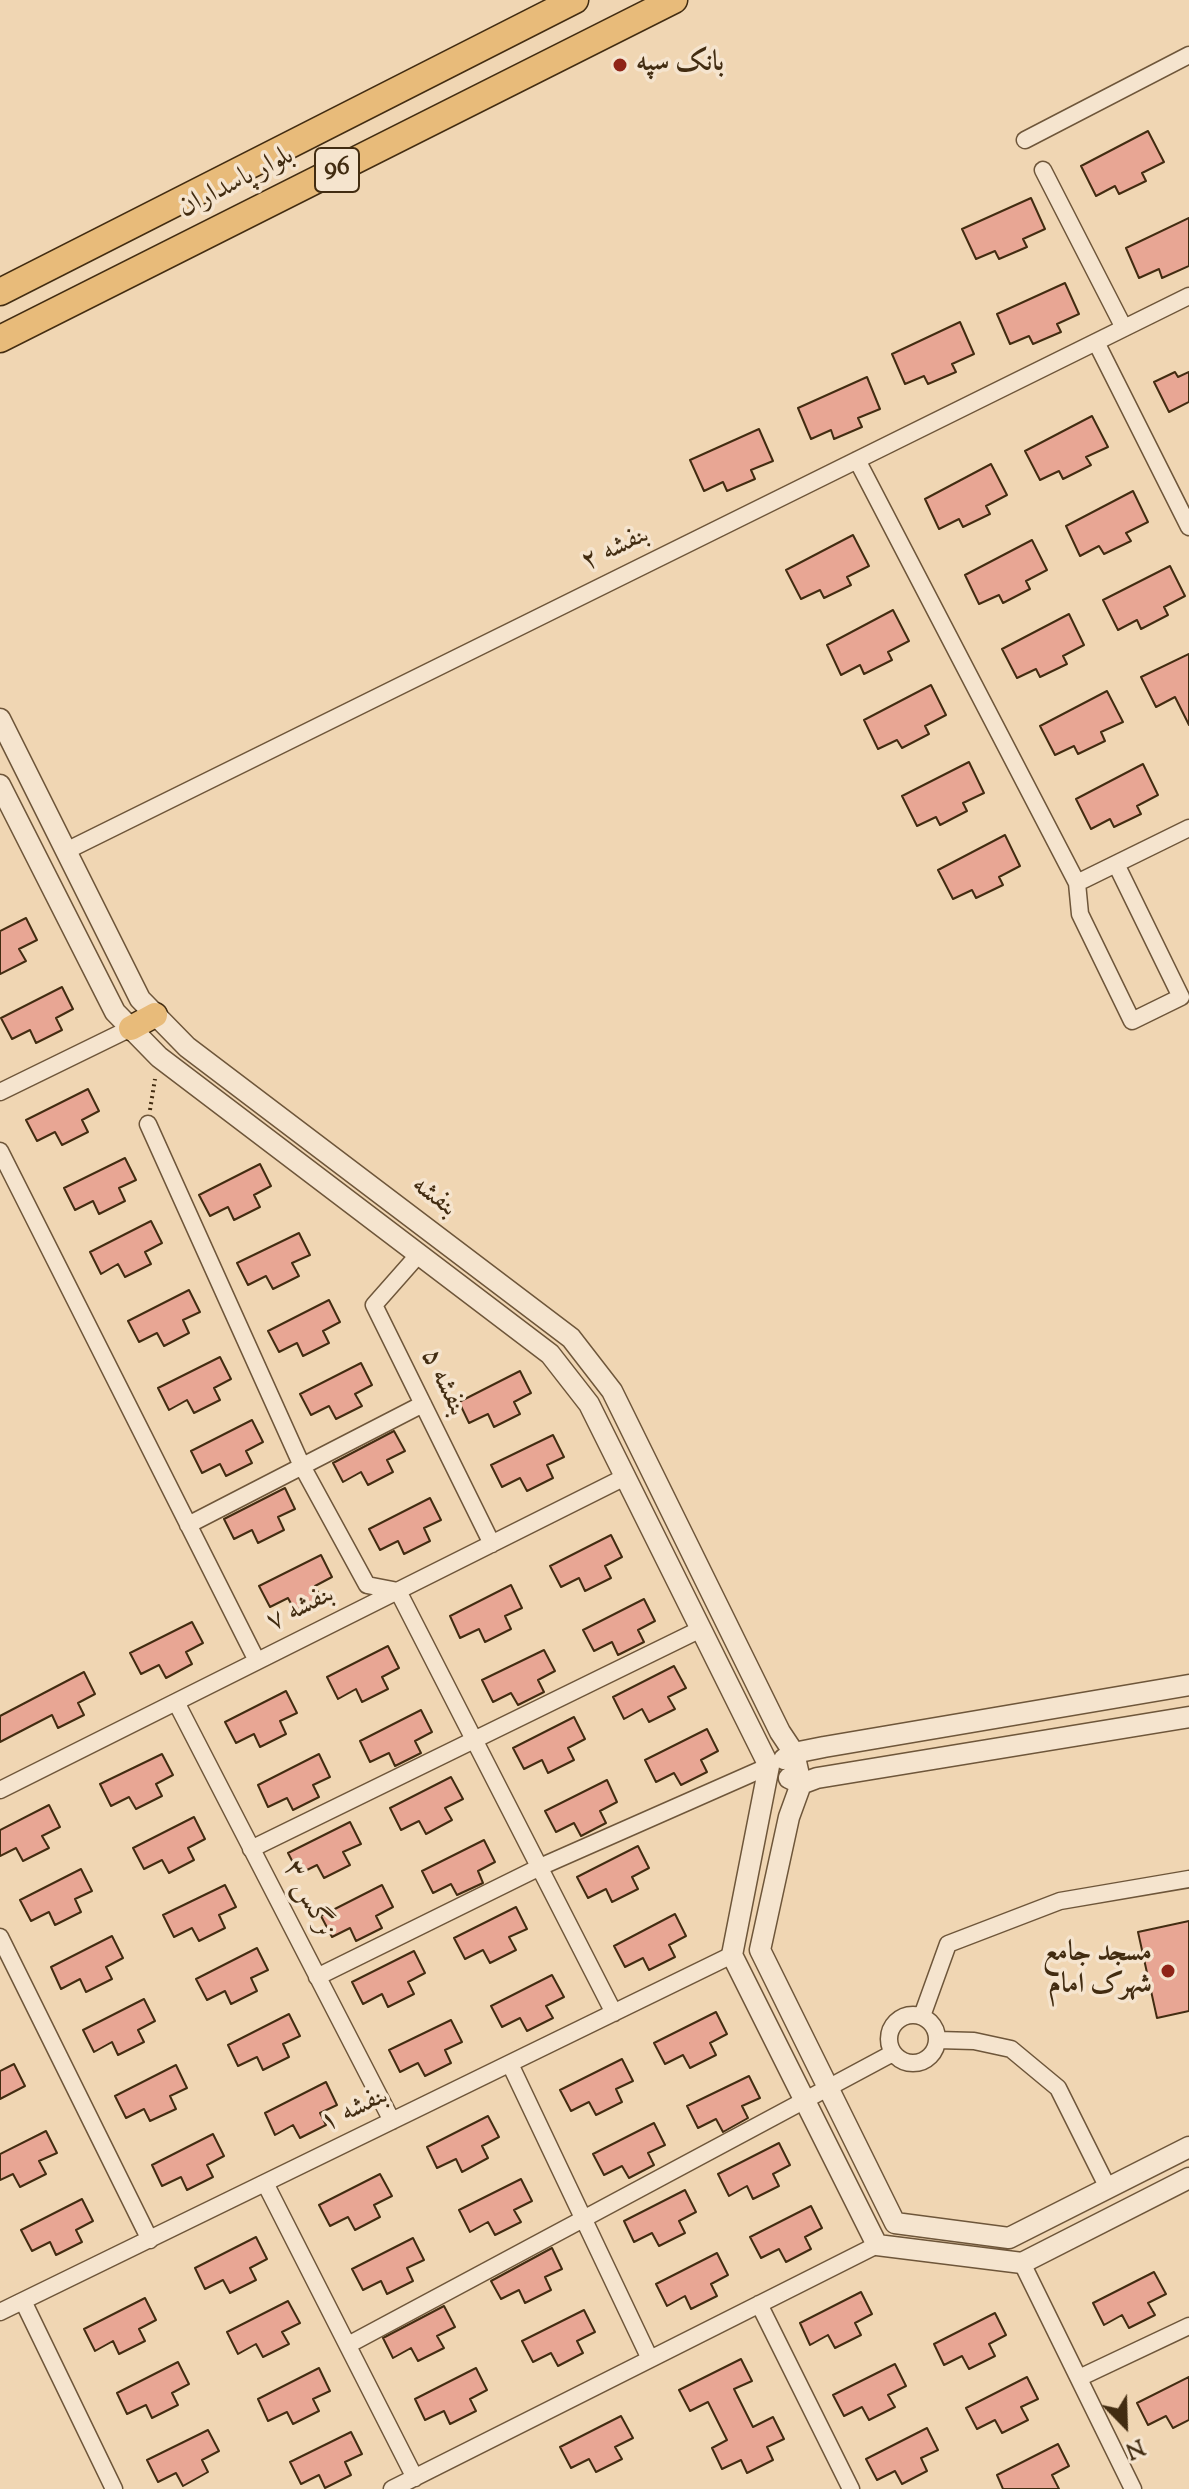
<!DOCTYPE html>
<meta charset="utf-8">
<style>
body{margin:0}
#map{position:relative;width:1189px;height:2489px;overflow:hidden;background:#f0d6b3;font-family:"Sorts Mill Goudy",serif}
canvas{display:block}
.north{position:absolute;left:1085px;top:2385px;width:80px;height:80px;-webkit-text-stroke:6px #f5e4ce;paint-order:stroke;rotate:157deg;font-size:22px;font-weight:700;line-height:32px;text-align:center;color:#422c11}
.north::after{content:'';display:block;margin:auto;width:28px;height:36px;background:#422c11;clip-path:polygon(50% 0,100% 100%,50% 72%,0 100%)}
</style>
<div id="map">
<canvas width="1189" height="2489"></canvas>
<div class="north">N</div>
</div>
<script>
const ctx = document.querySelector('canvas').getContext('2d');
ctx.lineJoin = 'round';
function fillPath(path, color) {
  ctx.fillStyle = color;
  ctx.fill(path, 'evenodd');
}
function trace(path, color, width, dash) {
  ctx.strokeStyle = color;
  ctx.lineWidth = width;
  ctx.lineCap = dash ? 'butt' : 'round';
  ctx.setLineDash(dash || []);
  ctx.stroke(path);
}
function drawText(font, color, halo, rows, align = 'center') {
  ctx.font = font + ' "Sorts Mill Goudy",Amiri,serif';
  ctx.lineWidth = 7;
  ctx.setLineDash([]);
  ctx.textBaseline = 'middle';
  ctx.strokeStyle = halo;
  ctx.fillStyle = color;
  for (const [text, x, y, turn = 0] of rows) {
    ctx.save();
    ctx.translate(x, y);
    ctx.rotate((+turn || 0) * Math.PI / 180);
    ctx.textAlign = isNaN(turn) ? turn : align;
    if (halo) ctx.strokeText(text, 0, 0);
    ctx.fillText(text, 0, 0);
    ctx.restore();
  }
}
const building = new Path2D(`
 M1148 131 1164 162 1142 173 1146 181 1119 194 1115 186 1096 196 1081 166Z
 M1031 198 1045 229 1023 239 1027 247 999 259 995 251 976 259 962 229Z
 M1189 218V266L1162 278 1159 269 1139 278 1126 248Z
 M1065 283 1079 314 1057 324 1061 332 1033 344 1029 336 1010 344 997 314Z
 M960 322 974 354 952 364 956 372 928 384 924 376 905 384 892 354Z
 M1175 372 1178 377 1189 372V402L1169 412 1154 382Z
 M867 377 880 409 858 418 862 427 834 439 831 430 811 439 798 408Z
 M1092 416 1108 447 1086 457 1091 465 1063 479 1059 471 1040 480 1025 451Z
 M759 429 773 461 751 470 755 479 727 491 723 482 704 491 690 460Z
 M991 464 1007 495 986 506 990 514 963 527 959 519 939 529 925 499Z
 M1133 491 1148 522 1126 533 1131 541 1104 554 1099 546 1080 556 1066 526Z
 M853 535 869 566 847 577 851 585 824 598 820 590 801 599 786 570Z
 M1032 540 1047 570 1026 581 1030 589 1003 603 999 595 979 604 965 575Z
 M1170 566 1185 596 1164 607 1168 615 1141 629 1137 620 1118 630 1103 600Z
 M893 610 909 641 888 652 892 660 864 674 860 665 841 675 827 645Z
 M1069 614 1084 645 1063 656 1067 664 1040 677 1036 669 1017 678 1002 649Z
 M1189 654V725L1175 697 1156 707 1141 677Z
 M931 685 946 715 925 726 929 734 902 748 897 740 878 749 864 720Z
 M1107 691 1123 722 1101 732 1105 741 1078 754 1074 746 1055 755 1040 726Z
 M969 762 984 793 963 803 967 811 940 825 936 817 917 826 902 796Z
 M1143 764 1158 795 1137 806 1141 814 1114 827 1110 819 1091 829 1076 799Z
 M1005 835 1020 866 999 877 1003 885 976 898 972 890 953 899 938 870Z
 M26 918 37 940 19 949 26 961 0 974V931Z
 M62 987 73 1009 56 1018 62 1030 36 1043 30 1030 12 1039 1 1018Z
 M88 1089 99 1111 82 1120 88 1132 62 1145 55 1132 37 1141 26 1120Z
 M125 1158 136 1180 119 1188 125 1201 99 1214 93 1201 75 1210 64 1188Z
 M260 1164 271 1186 254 1195 260 1207 234 1220 228 1207 210 1216 199 1195Z
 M151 1221 162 1243 145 1252 151 1264 125 1277 118 1264 101 1274 90 1252Z
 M299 1233 310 1255 292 1263 299 1276 273 1289 266 1276 248 1285 237 1263Z
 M189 1290 200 1312 183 1320 189 1333 164 1346 157 1333 139 1342 128 1321Z
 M329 1300 340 1322 323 1331 329 1343 303 1356 297 1343 279 1352 268 1331Z
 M220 1357 231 1379 214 1388 220 1400 194 1413 187 1400 169 1410 158 1388Z
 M361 1363 372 1385 355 1394 362 1406 336 1419 329 1406 311 1415 300 1394Z
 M520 1371 531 1393 514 1402 520 1414 494 1427 488 1414 469 1423 459 1402Z
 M252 1420 263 1442 246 1451 252 1463 226 1476 220 1464 202 1473 191 1451Z
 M394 1431 405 1451 387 1460 393 1472 368 1485 361 1472 343 1482 333 1463Z
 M553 1435 564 1457 547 1465 553 1478 527 1491 520 1478 502 1487 491 1465Z
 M285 1488 295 1509 278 1517 284 1530 258 1543 252 1530 234 1539 224 1519Z
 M430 1498 441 1520 424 1528 430 1541 404 1554 398 1541 380 1550 369 1529Z
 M611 1535 622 1557 605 1566 611 1578 585 1591 579 1578 561 1587 550 1566Z
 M321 1555 332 1577 315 1586 321 1598 295 1611 288 1598 270 1607 259 1586Z
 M511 1585 522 1608 505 1616 511 1629 485 1642 479 1629 460 1638 450 1616Z
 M644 1599 655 1621 638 1630 644 1642 618 1655 612 1642 594 1651 583 1630Z
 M192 1622 203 1643 186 1652 192 1664 166 1678 159 1665 141 1674 130 1653Z
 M388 1646 399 1668 382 1677 388 1689 362 1702 356 1689 338 1699 327 1677Z
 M544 1650 555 1671 538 1680 544 1692 518 1705 511 1693 493 1702 482 1680Z
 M674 1666 686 1688 668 1697 675 1709 649 1722 642 1709 624 1719 613 1697Z
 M84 1672 95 1694 78 1703 84 1715 58 1728 52 1715 0 1742V1716Z
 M286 1691 297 1713 280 1721 286 1734 260 1747 254 1734 236 1743 225 1722Z
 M421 1710 432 1732 415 1741 421 1753 395 1766 389 1753 370 1762 360 1741Z
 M574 1717 585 1739 568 1748 574 1760 548 1773 542 1760 524 1769 513 1748Z
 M707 1729 718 1751 701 1760 707 1772 681 1785 674 1773 656 1782 645 1760Z
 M162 1754 173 1775 156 1784 162 1796 136 1809 129 1797 111 1806 100 1784Z
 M319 1754 330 1777 313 1785 319 1797 293 1810 287 1798 268 1807 258 1785Z
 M451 1777 463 1799 445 1808 452 1820 426 1834 419 1821 401 1830 390 1808Z
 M607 1780 617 1802 600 1811 606 1823 581 1836 574 1823 556 1832 545 1811Z
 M49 1805 60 1827 42 1836 49 1848 23 1861 16 1848 0 1856V1830Z
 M194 1817 205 1839 188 1848 194 1860 169 1873 162 1860 144 1869 133 1848Z
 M350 1822 361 1844 343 1852 350 1865 324 1878 317 1865 299 1874 288 1853Z
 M484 1840 495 1862 478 1871 483 1883 457 1895 451 1884 433 1893 422 1871Z
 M638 1846 649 1868 632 1877 638 1889 612 1902 606 1889 588 1898 577 1877Z
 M81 1869 92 1891 75 1899 81 1912 55 1925 49 1912 31 1921 20 1900Z
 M225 1885 236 1907 219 1915 225 1928 199 1941 192 1928 174 1937 163 1915Z
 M382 1885 393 1907 376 1916 382 1928 356 1941 350 1928 332 1937 321 1916Z
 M516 1907 527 1929 509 1937 516 1950 490 1963 483 1950 465 1959 454 1938Z
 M675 1914 686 1936 669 1945 675 1957 649 1970 643 1958 625 1967 614 1946Z
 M1189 1921V2011L1157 2018 1138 1932Z
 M112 1936 123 1958 106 1967 112 1979 86 1992 80 1979 61 1989 51 1967Z
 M257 1948 268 1970 251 1978 257 1991 231 2004 225 1991 207 2000 196 1979Z
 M414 1951 425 1973 408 1982 414 1994 388 2007 382 1994 363 2004 352 1982Z
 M552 1975 564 1997 546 2006 553 2018 527 2031 520 2018 502 2027 491 2006Z
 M144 1999 155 2021 138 2030 144 2042 118 2055 112 2042 94 2052 83 2030Z
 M716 2012 727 2034 710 2043 716 2055 690 2068 683 2055 665 2064 654 2043Z
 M289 2014 300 2036 283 2044 289 2057 263 2070 257 2057 238 2066 228 2045Z
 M451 2020 462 2042 445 2050 451 2063 425 2076 418 2063 400 2072 389 2050Z
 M622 2059 633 2081 616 2089 622 2102 596 2115 589 2102 571 2111 560 2090Z
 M14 2064 25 2086 0 2099V2071Z
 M176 2065 187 2088 170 2096 176 2109 150 2121 144 2109 126 2118 115 2096Z
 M749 2076 760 2098 742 2106 748 2118 723 2132 716 2119 698 2128 687 2106Z
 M326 2082 337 2105 320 2113 326 2125 300 2138 293 2125 275 2135 265 2113Z
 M488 2116 499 2137 482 2146 488 2158 462 2172 456 2159 437 2168 427 2147Z
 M654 2123 665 2145 648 2153 654 2165 629 2178 622 2166 604 2175 593 2154Z
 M46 2131 57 2153 39 2161 46 2174 20 2187 13 2174 0 2180V2154Z
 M213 2134 224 2156 207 2165 213 2177 187 2190 181 2177 162 2186 152 2165Z
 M779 2143 790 2165 773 2174 779 2186 753 2199 747 2186 729 2196 718 2174Z
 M380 2174 392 2196 374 2205 380 2217 355 2230 348 2217 330 2226 319 2205Z
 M521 2179 532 2201 514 2210 521 2222 495 2235 488 2222 470 2232 459 2210Z
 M685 2190 696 2212 679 2221 685 2233 659 2246 652 2233 634 2242 624 2221Z
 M82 2199 93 2221 76 2230 82 2242 56 2255 50 2242 32 2251 21 2230Z
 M811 2206 822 2228 805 2237 811 2249 786 2262 779 2249 761 2258 750 2237Z
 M256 2237 267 2259 250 2268 256 2280 230 2293 223 2280 205 2289 195 2268Z
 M413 2238 424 2260 407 2268 413 2281 387 2294 381 2281 363 2290 352 2269Z
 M552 2248 562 2269 545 2277 551 2290 525 2303 519 2290 501 2299 491 2281Z
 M717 2253 728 2275 711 2284 717 2296 691 2309 685 2296 667 2306 656 2284Z
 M1154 2272 1166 2294 1148 2303 1155 2315 1129 2328 1122 2315 1104 2325 1093 2303Z
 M861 2292 872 2314 855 2323 861 2335 835 2348 828 2335 810 2345 800 2323Z
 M145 2298 156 2320 139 2329 145 2341 119 2354 113 2341 95 2351 84 2329Z
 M288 2301 300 2323 282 2332 289 2344 263 2357 256 2344 238 2354 227 2332Z
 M444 2306 455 2327 437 2336 444 2348 418 2361 411 2348 393 2358 383 2338Z
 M584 2310 595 2332 577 2341 583 2353 558 2366 551 2353 533 2362 522 2341Z
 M995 2313 1006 2335 989 2344 995 2356 969 2369 962 2356 944 2365 934 2344Z
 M741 2359 752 2381 734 2389 753 2427 773 2417 784 2439 767 2447 773 2460 747 2473 741 2460 722 2469 712 2448 727 2440 708 2402 690 2411 679 2390Z
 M178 2362 189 2384 172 2393 178 2405 152 2418 146 2405 127 2414 117 2393Z
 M895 2364 906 2386 888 2395 895 2407 869 2420 862 2407 844 2416 833 2395Z
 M319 2368 330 2391 313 2399 319 2411 293 2424 287 2412 268 2421 258 2399Z
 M476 2368 487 2390 470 2399 476 2411 450 2424 444 2411 425 2420 415 2399Z
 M1027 2377 1038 2399 1021 2407 1028 2420 1002 2433 995 2420 977 2429 966 2408Z
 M1189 2377V2420L1173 2428 1166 2416 1148 2425 1137 2403Z
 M621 2416 633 2438 615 2447 622 2459 596 2472 589 2459 571 2468 560 2447Z
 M927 2428 938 2450 921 2458 927 2471 902 2484 895 2471 877 2480 866 2459Z
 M208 2430 219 2451 202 2460 208 2472 183 2486 176 2473 158 2482 147 2460Z
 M351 2432 362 2454 345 2462 351 2475 325 2488 319 2475 301 2484 290 2462Z
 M1058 2444 1069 2466 1052 2475 1059 2489H1003L997 2475Z`);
const path = new Path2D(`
 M150 1110 155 1079`);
const minor = new Path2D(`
 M1025 140 1189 55
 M1043 170 1124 328
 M1096 342 1189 527
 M857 460 1077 883 1189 828
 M66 851 1189 296
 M1077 883 1080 914 1132 1021 1181 997 1116 864
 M0 1092 131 1028
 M148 1124 302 1466 367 1585 398 1591 614 2013
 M0 1151 257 1661
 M419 1254 374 1305 492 1544
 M188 1525 423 1404
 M176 1702 392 2121
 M0 1790 625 1477
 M251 1849 701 1629
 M0 1937 150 2240
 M317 1977 540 1867 769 1766
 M889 2039a24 24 0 1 1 48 0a24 24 0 1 1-48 0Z
 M922 2016 948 1944 1060 1901 1189 1879
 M938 2040 974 2041 1011 2049 1058 2088 1108 2188
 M510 2064 650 2359
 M265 2183 415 2478
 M1022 2263 1133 2489
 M23 2301 114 2489
 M759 2304 851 2489
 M0 2312 732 1955
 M348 2345 893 2053
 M1079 2378 1189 2326
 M392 2489 877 2245`);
const tertiary = new Path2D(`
 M0 719 140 999 187 1047 571 1338 612 1391 780 1732 794 1753 801 1784 789 1817 760 1950 895 2223 1009 2238 1189 2147
 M0 785 115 1012 159 1057 550 1354 589 1404 769 1766
 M784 1759 794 1753 824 1747 1189 1685
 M769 1766 732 1955 877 2245 1022 2263 1189 2178
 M789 1778 801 1784 817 1778 1189 1717`);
const primary = new Path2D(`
 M131 1028 155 1015`);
const trunk = new Path2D(`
 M0 292 575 0
 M0 339 674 0`);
const markers = [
 [620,65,8,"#8f2418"],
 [1168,1971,8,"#8f2418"]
];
const shields = [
 [337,170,44]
];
const shieldNames = [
 ["96",337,170]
];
const poiNames = [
 ["بانک سپه",636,65],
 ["مسجد جامع",1152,1955,"right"],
 ["شهرک امام",1152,1987,"right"]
];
const streetNames = [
 ["بلوار پاسداران",237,184,-27],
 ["بنفشه ۲",616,550,-26],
 ["بنفشه",433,1198,37],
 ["بنفشه ۵",442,1383,64],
 ["بنفشه ۷",301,1610,-27],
 ["نرگس ۳",307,1900,63],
 ["بنفشه ۱",355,2111,-26]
];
fillPath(building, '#e8a694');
trace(building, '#422c11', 2);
trace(minor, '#6e563a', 19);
trace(tertiary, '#6e563a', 23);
trace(primary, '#422c11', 27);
trace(trunk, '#422c11', 29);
trace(path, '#422c11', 4, [2, 4]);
trace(minor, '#f5e4ce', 16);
trace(tertiary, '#f5e4ce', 20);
trace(primary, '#e8bb7a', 24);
trace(trunk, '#e8bb7a', 26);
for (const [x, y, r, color] of markers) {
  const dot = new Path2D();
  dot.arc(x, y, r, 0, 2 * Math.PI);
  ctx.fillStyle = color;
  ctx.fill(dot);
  trace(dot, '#f5e4ce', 3);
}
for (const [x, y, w] of shields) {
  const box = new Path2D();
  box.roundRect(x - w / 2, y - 22, w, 44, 6);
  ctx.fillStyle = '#f5e4ce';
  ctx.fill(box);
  trace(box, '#422c11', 2);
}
drawText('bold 26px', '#422c11', null, shieldNames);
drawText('bold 28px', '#422c11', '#f5e4ce', poiNames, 'left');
drawText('28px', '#422c11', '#f5e4ce', streetNames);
</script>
